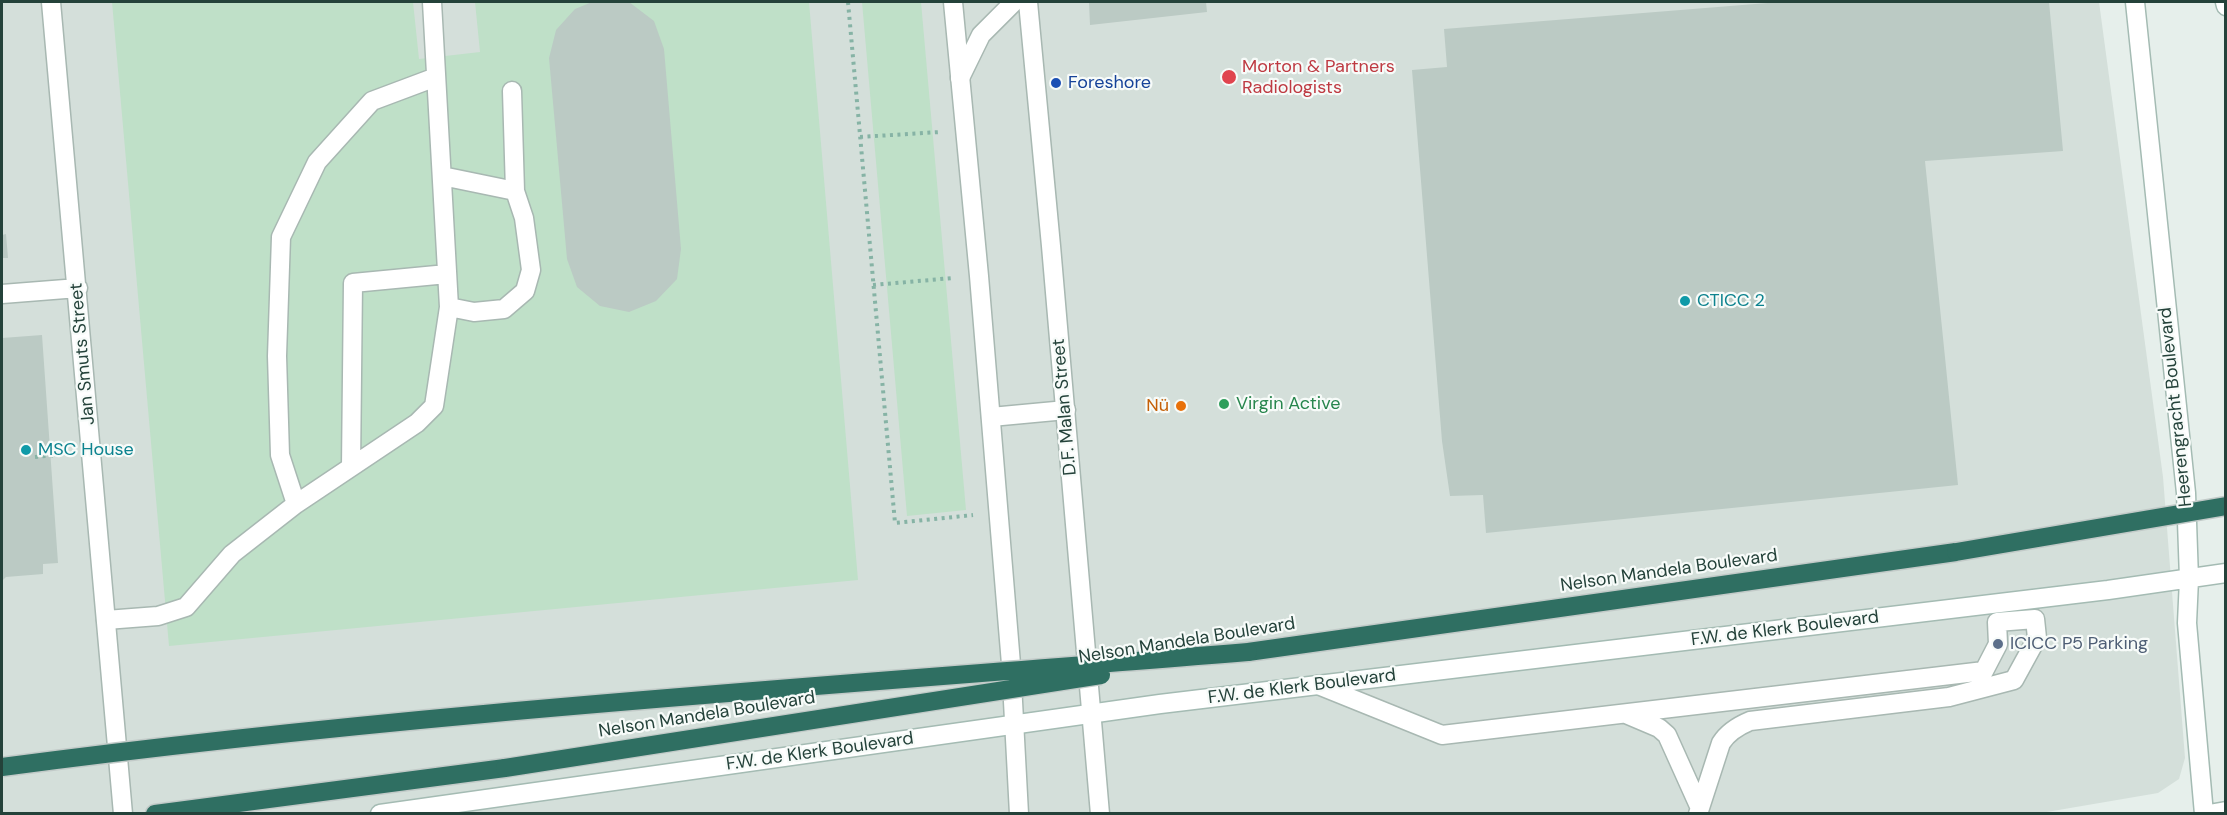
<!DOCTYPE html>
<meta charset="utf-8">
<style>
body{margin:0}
#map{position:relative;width:2227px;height:815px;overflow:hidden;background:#e6efeb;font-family:"DM Sans",sans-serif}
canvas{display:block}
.frame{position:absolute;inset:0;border:3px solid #24423a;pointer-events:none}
</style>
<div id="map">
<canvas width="2227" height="815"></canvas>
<div class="frame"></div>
</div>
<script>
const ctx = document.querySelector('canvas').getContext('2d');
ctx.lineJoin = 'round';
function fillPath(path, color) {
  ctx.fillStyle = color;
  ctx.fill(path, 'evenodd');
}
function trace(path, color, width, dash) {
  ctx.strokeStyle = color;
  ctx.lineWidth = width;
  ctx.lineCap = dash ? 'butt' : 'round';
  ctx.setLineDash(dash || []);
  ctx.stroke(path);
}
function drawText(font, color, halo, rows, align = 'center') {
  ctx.font = font + ' "DM Sans",sans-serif';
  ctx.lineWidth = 4.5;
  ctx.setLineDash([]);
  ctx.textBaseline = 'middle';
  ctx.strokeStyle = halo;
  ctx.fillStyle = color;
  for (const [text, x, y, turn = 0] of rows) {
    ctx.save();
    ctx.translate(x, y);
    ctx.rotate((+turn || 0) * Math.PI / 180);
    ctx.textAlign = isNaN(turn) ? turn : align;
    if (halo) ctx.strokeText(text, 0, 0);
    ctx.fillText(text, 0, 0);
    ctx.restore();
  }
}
const built = new Path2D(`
 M2 2H2099L2163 477 2185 758 2179 779 2158 793 2035 814H2Z`);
const green = new Path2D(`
 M112 2H413L419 59 480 52 475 2H809L858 580 169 646Z
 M862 2H921L966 510 907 516Z`);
const building = new Path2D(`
 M592 2H629L654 21 664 49 681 249 677 279 656 301 629 312 600 306 577 287 567 259 549 58 556 30 575 9Z
 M1089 2H1206L1207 12 1090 25Z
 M1780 2H2049L2063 151 1925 161 1958 485 1486 533 1483 495 1450 496 1442 441 1412 70 1447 67 1444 29Z
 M6 234 8 258H2V235Z
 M42 335 58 563 43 564V574L6 577 2 581V338Z`);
const path = new Path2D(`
 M848 2 895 523 973 515
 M860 137 940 132
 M873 285 953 278
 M35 457 58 455`);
const service = new Path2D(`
 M512 91 515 191
 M442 176 515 191 524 218 531 270 525 291 504 309 474 312 449 307
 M991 417 1066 410
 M351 467 353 283 447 274
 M296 504 280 455 277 356 281 237 317 162 372 101 436 77
 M106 620 158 616 186 607 232 554 296 504 417 423 434 406 449 307 432 2
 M1318 685 1442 735 1984 671 1998 644 1997 622 2035 619 2037 638 2014 680 1949 697 1750 721C1738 726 1728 732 1721 743L1698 814
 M1626 714 1659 728 1667 735 1699 806`);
const minor = new Path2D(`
 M51 2 123 814
 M960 78 981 35 1014 2
 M2 294 78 288`);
const tertiary = new Path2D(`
 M953 2 979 276 1011 664 1019 814
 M1028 2 1051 246 1100 814`);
const secondary = new Path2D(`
 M2135 2 2186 493 2189 579 2187 623 2204 814
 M2225 2 2226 6
 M380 814 1160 704 2108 590 2226 573
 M2209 814 2226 811`);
const motorway = new Path2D(`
 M1248 652 1956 552
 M155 814 505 768`);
const motorwayBridge = new Path2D(`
 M1956 552 2226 506
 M2 767C415 712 832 686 1248 652
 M505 768 1101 675`);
const markers = [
 [1229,77,8,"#e0444e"],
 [1056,83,6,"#1a4fb4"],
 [1685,301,6,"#0f9aa8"],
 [1224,404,6,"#2e9e5b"],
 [1181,406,6,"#e8710a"],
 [26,450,6,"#0f9aa8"],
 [1998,644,6,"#5c6f8a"]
];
const healthNames = [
 ["Morton & Partners",1242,67],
 ["Radiologists",1242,88]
];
const transitNames = [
 ["Foreshore",1068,83]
];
const cultureNames = [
 ["CTICC 2",1697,301],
 ["MSC House",38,450]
];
const streetNames = [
 ["Jan Smuts Street",83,354,-95],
 ["D.F. Malan Street",1065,407,-95],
 ["Heerengracht Boulevard",2176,407,-96],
 ["Nelson Mandela Boulevard",1669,571,-8],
 ["F.W. de Klerk Boulevard",1785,629,-7],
 ["Nelson Mandela Boulevard",1187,641,-9],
 ["F.W. de Klerk Boulevard",1302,687,-7],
 ["Nelson Mandela Boulevard",707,715,-9],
 ["F.W. de Klerk Boulevard",820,752,-8]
];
const leisureNames = [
 ["Virgin Active",1236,404]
];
const foodNames = [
 ["Nü",1169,406]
];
const serviceNames = [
 ["ICICC P5 Parking",2010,644]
];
fillPath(built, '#d4dfda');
fillPath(green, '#bfe0c8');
fillPath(building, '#bbcac4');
trace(service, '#a8b8b2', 21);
trace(minor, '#a8b8b2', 21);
trace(tertiary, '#a8b8b2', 21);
trace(secondary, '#a4bbb3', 21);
trace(motorway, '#c2cac8', 21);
trace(path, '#86b3a5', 4, [3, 4.5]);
trace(service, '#fff', 18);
trace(minor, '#fff', 18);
trace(tertiary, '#fff', 18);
trace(secondary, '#fff', 18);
trace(motorway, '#2f6f62', 18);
trace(motorwayBridge, '#c2cac8', 21, []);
trace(motorwayBridge, '#2f6f62', 18);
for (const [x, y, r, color] of markers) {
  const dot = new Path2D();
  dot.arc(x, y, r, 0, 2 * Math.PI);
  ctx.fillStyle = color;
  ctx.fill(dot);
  trace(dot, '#f7fbf9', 2);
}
drawText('18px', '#be3a42', '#f7fbf9', healthNames, 'left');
drawText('18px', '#164399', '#f7fbf9', transitNames, 'left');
drawText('18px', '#0d838f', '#f7fbf9', cultureNames, 'left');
drawText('18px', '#24423a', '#f7fbf9', streetNames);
drawText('18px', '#27864d', '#f7fbf9', leisureNames, 'left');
drawText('18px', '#c56008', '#f7fbf9', foodNames, 'right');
drawText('18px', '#4e5e75', '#f7fbf9', serviceNames, 'left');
</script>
